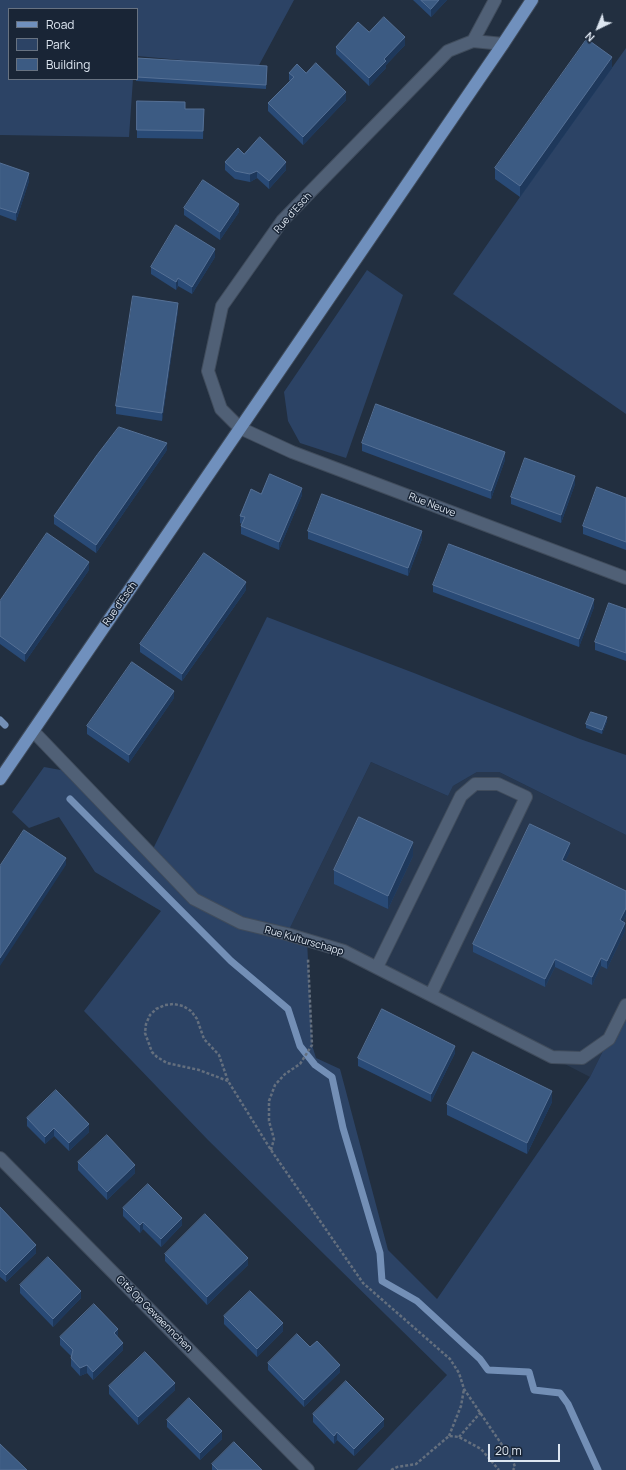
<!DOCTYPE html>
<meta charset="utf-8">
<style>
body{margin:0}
#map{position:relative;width:626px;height:1470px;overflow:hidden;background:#222f40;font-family:Manrope,sans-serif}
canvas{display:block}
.legend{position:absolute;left:8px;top:8px;width:130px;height:72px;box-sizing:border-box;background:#192536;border:1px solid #677281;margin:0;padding:5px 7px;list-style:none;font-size:12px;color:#dde6f1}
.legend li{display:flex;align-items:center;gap:8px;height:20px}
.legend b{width:20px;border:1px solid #677281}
.north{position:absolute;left:578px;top:8px;width:40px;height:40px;-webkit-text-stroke:3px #192536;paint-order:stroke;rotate:223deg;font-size:11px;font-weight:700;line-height:16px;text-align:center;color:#dde6f1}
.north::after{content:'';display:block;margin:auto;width:14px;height:18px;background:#dde6f1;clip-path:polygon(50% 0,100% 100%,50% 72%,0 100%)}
.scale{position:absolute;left:488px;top:1444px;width:72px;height:18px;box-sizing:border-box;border:2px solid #dde6f1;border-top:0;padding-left:5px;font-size:12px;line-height:14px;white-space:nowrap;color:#dde6f1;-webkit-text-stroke:3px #192536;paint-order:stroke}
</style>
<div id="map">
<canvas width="626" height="1470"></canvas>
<ul class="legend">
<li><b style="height:5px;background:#7090bd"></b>Road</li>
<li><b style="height:11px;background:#2c4365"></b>Park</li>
<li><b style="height:11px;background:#3c5b83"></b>Building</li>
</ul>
<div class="north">N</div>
<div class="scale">20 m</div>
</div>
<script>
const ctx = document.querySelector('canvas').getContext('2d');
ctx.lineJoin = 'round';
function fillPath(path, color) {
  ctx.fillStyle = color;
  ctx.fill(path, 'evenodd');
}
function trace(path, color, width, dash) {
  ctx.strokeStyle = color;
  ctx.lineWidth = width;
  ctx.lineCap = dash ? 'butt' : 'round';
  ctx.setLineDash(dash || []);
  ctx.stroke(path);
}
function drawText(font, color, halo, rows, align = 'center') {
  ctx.font = font + ' Manrope,sans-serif';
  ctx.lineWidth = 3;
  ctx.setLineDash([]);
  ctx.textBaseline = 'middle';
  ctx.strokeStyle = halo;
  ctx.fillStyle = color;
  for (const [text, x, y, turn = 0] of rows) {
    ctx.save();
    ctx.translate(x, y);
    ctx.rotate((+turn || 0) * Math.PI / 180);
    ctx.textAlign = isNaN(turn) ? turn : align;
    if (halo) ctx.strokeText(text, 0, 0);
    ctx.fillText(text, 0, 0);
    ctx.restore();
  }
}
const built = new Path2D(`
 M371 762 448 796 453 786 477 772H499L626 835V1005L590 1077 377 967 287 934Z`);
const green = new Path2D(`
 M0 0H294L258 67 137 56V9H9V79H133L129 137 0 135Z
 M626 48V414L453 294 520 197Z
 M367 270 403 295 346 458 300 443 288 421 284 392Z
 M267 617 414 673 580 739 626 755V835L499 772H477L453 786 448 796 371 762 287 934 307 940 312 1045 316 1058 340 1069 388 1250 437 1299 590 1077 626 1005V1470H357L447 1375 208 1140 84 1011 161 911 95 872 59 817 29 828 12 812 44 767 72 772 151 853Z`);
const stream = new Path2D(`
 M0 720 5 725
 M70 799 231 961 288 1009 300 1046 315 1065 332 1077 343 1128 380 1253 382 1281 417 1301 480 1359 488 1370 529 1372 534 1390 560 1393 568 1404 598 1470`);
const path = new Path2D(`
 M228 1081 199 1070 167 1063 157 1057 152 1052 145 1033 146 1024 150 1015 156 1009 165 1005 174 1004 183 1006 191 1011 197 1019 204 1039 219 1055 228 1081 271 1150 363 1283 450 1359 459 1373 464 1389 513 1461 515 1467 513 1470
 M271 1150 274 1139 269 1121V1101L275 1085 285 1074 300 1064 312 1045 308 959
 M449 1436 461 1406 464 1389
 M459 1437 481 1412
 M391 1470 397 1467 416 1464 449 1436 459 1437 481 1449 499 1470`);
const minor = new Path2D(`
 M473 41 495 0
 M503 44 473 41 448 51 282 221 222 306 208 371 221 409 240 428 292 452 626 578
 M33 731 194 899 241 923 287 934 344 951 552 1057 582 1058 609 1039 626 1005
 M377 967 461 796 475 784H498L526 797 431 994
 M0 1158 308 1470`);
const major = new Path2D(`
 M0 779 503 44 532 0`);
const wall = new Path2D(`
 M413 0H447L431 17Z
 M369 32 405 45 386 65V68L369 86 336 54V47Z
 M137 58 267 66 266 89 136 81V79H137Z
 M612 68 520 197 495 179V168Z
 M289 73H306L346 100 303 145 268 111V103L290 81 289 80Z
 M137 101 185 109H204L203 139 137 138Z
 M244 154 286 170 269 189 257 178 250 182 235 179 225 170V162Z
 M0 163 29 181 16 221 0 215Z
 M184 208 239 212 220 240 184 215Z
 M215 257 192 294 178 286 176 290 151 274V267Z
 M178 310 162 421 116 414V406Z
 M362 443 505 460 491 499 362 451Z
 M167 450 96 553 54 524V516Z
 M575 484 561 523 511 504V497Z
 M261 494 302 495 279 550 241 534V526L242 524 240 523V516Z
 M626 498V550L583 534V526Z
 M308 531 422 539 408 576 308 539Z
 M89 570 25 662 0 644V601Z
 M433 585 594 607 579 647 433 592Z
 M246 590 182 681 140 652V644Z
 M626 609V661L595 650V642Z
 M174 698 129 763 87 734V726Z
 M607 721 602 734 586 728V724Z
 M570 851 565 861 626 891V915L623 922 625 931 607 969 601 966 592 985 555 967 545 987 473 952V944Z
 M413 856 388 909 334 884V870Z
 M455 1053 431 1102 358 1066V1058Z
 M552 1102 527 1154 447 1115V1104Z
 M27 1118 89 1132 69 1151 54 1136 45 1144 27 1126Z
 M78 1162 135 1173 107 1200 78 1170Z
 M0 1207 36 1253 6 1282 0 1277Z
 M123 1208 182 1225 161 1247 143 1229 140 1233 123 1216Z
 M165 1254 248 1265 207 1305 165 1261Z
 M20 1285 81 1298 53 1327 20 1293Z
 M224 1316 283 1331 257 1357 224 1324Z
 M60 1337H117L123 1350 93 1380 87 1373 80 1376 71 1366V1356L60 1345Z
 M310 1347 340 1372 304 1407 268 1370V1363Z
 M109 1386 175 1390 138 1425 109 1394Z
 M313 1414 384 1426 354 1456 337 1440 334 1444 313 1422Z
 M167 1420 222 1439 200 1460 167 1427Z
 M212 1464 262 1470H212Z`);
const shadedWall = new Path2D(`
 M439 0H447L431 17V9Z
 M405 37V45L386 65V68L369 86V78L384 59Z
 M612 57V68L520 197V186Z
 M346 92V100L303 145V137Z
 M286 162V170L269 189V181Z
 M257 171V178L250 182V174Z
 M29 173V181L16 221V213Z
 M239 204V212L220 240V232Z
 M215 249V257L192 294V287Z
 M178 278V286L176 290V282Z
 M178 303V310L162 421V413Z
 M167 443V450L96 553V545Z
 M505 452V460L491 499V491Z
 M575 476V484L561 523V515Z
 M302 488V495L279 550V542Z
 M422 531V539L408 576V568Z
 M89 562V570L25 662V654Z
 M246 582V590L182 681V674Z
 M594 599V607L579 647V639Z
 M174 691V698L129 763V755Z
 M607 717V721L602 734V730Z
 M413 842V856L388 909V896Z
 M570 843V851L562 868V860Z
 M66 858V865L0 966V958Z
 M626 908V915L620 928V920Z
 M625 923V931L607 969V961Z
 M601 958V966L592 985V977Z
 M555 959V967L545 987V979Z
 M455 1046V1053L431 1102V1094Z
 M552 1091V1102L527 1154V1143Z
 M89 1124V1132L69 1151V1143Z
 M54 1128V1136L45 1144V1137Z
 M135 1165V1173L107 1200V1192Z
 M182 1218V1225L161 1247V1239Z
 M143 1222V1229L140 1233V1225Z
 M36 1245V1253L6 1282V1275Z
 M248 1258V1265L207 1305V1297Z
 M81 1291V1298L53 1327V1319Z
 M283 1323V1331L257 1357V1349Z
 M118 1329V1337L114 1333Z
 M123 1343V1350L93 1380V1372Z
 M87 1365V1373L80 1376V1368Z
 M340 1365V1372L304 1407V1400Z
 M175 1383V1390L138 1425V1417Z
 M384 1419V1426L354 1456V1449Z
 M222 1431V1439L200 1460V1453Z
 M337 1432V1440L334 1444V1436Z`);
const building = new Path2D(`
 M421 0H439L431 9Z
 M384 17 405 37 384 59 386 61 369 78 336 47 358 22 369 32Z
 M587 39 612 57 520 186 495 168Z
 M137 58 267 66 266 85 137 77Z
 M316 63 346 92 303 137 268 103 294 77 289 73 297 64 306 73Z
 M137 101 185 102V109H204L203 131 137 130Z
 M260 137 286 162 269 181 257 171 250 174 235 171 225 162 238 148 244 154Z
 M0 163 29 173 16 213 0 208Z
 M203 180 239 204 220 232 184 208Z
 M176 225 215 249 192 287 178 278 176 282 151 267Z
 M133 296 178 303 162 413 116 406Z
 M376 404 505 452 491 491 362 443Z
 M119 427 167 443 96 545 54 516 97 455Z
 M525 458 575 476 561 515 511 497Z
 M270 474 302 488 279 542 241 526 245 517 240 516 251 489 261 494Z
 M597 487 626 498V542L583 526Z
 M322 494 422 531 408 568 308 531Z
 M47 533 89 562 25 654 0 636V601Z
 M449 544 594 599 579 639 433 585Z
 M204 553 246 582 182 674 140 644Z
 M609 603 626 609V653L595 642Z
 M132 662 174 691 129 755 87 726Z
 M591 712 607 717 602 730 586 724Z
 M359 817 413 842 388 896 334 870Z
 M530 824 570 843 562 860 626 891V908L620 920 625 923 607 961 601 958 592 977 555 959 545 979 473 944Z
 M24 830 66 858 0 958V866Z
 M382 1009 455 1046 431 1094 358 1058Z
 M473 1052 552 1091 527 1143 447 1104Z
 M56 1090 89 1124 69 1143 54 1128 45 1137 27 1118Z
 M107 1135 135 1165 107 1192 78 1162Z
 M148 1184 182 1218 161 1239 143 1222 140 1225 123 1208Z
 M0 1207 36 1245 6 1275 0 1269Z
 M205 1214 248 1258 207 1297 165 1254Z
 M48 1257 81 1291 53 1319 20 1285Z
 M250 1291 283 1323 257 1349 224 1316Z
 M94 1304 118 1329 114 1333 123 1343 93 1372 87 1365 80 1368 71 1358 73 1350 60 1337Z
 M297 1334 310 1347 317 1341 340 1365 304 1400 268 1363Z
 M145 1352 175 1383 138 1417 109 1386Z
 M346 1381 384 1419 354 1449 337 1432 334 1436 313 1414Z
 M189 1398 222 1431 200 1453 167 1420Z
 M234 1442 262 1470H218L212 1464Z
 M0 1444 27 1470H0Z`);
const streetNames = [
 ["Rue d'Esch",293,213,-48],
 ["Rue Neuve",432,505,21],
 ["Rue d'Esch",120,604,-55],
 ["Rue Kulturschapp",304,941,16],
 ["Cité Op Gewaennchen",154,1314,45]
];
fillPath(built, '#28384f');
fillPath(green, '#2c4365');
trace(stream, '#738fb6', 7);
trace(minor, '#404c5c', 14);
trace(major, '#404c5c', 14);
trace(path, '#646f7e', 2.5, [3, 2]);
trace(minor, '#506076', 12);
trace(major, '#7090bd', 12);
fillPath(wall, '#294a76');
fillPath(shadedWall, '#1e385b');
fillPath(building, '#3c5b83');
trace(building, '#557095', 1);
drawText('10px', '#dde6f1', '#192536', streetNames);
</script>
